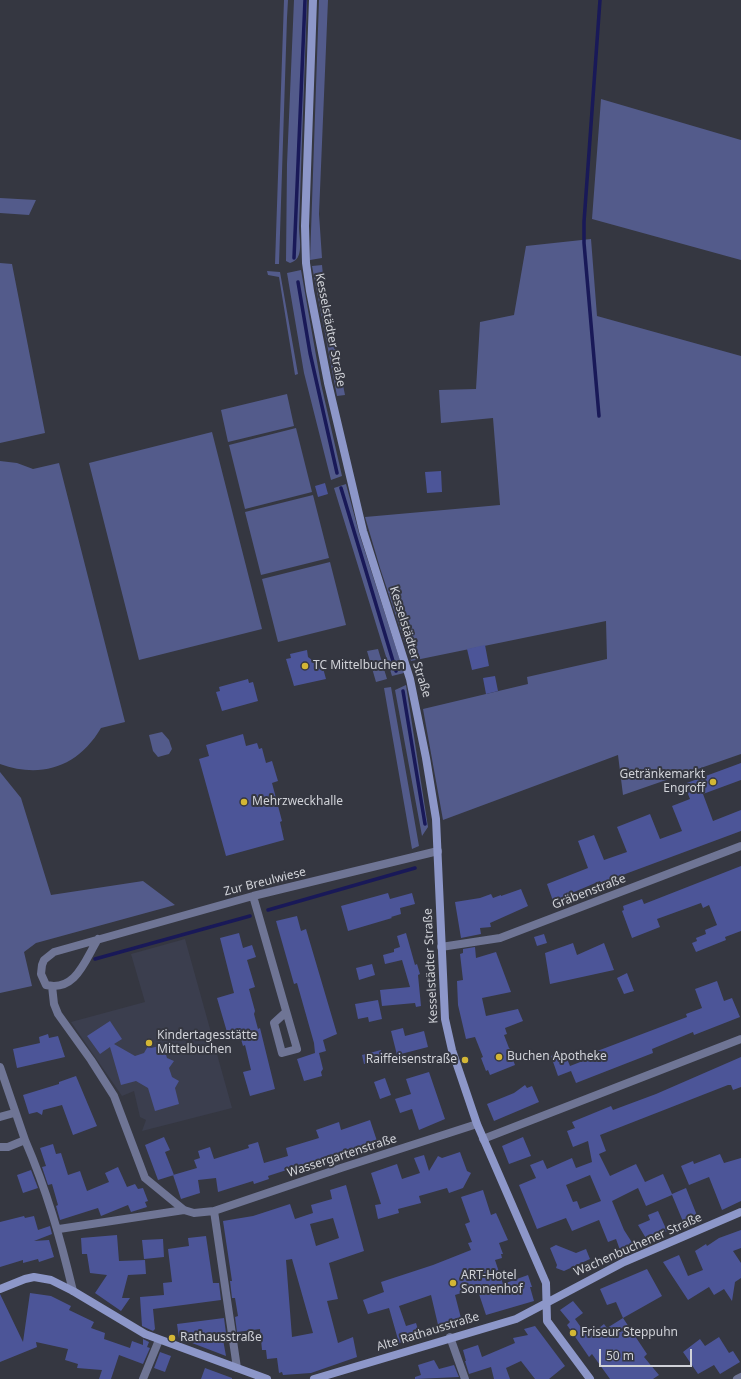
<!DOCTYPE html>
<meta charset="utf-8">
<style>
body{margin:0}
#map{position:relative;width:741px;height:1379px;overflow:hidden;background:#353741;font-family:"Noto Sans",sans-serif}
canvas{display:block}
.scale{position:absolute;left:599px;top:1349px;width:93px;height:18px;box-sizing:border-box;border:2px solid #d0d2d8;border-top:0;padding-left:5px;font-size:12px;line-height:14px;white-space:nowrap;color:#d0d2d8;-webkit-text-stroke:3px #353741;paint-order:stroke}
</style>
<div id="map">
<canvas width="741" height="1379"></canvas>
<div class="scale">50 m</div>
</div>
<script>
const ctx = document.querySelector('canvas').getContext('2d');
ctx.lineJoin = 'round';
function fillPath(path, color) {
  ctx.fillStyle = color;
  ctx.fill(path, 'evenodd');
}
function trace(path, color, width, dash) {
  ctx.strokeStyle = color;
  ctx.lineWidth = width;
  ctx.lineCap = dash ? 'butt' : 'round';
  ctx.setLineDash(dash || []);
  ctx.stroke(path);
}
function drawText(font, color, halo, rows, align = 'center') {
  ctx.font = font + ' "Noto Sans",sans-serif';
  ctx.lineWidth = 4;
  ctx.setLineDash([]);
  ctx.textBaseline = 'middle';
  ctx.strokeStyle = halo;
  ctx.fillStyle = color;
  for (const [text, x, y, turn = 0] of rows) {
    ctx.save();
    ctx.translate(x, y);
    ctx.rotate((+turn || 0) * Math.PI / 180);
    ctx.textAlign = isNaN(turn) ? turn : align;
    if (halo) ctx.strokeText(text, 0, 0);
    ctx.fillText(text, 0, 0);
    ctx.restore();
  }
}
const built = new Path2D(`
 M185 939 232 1108 142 1131 146 1120 140 1117 134 1091 122 1096 71 1022 145 1002 131 954Z`);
const green = new Path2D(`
 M284 0H288L287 18 279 264H275Z
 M294 0H307L299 227C299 239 305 259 290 263L286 261 287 164Z
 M319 0H328L319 214 322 258 310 260Z
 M601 99 741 140V260L592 219Z
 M0 198 36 200 29 215 0 213Z
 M591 239 597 316 741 356V754L623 795 618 755 443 820 423 709 528 684 527 677 607 659 606 621 411 661 380 568 365 517 500 505 493 418 441 423 439 390 476 389 480 322 514 315 526 246Z
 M0 263 12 264 45 433 0 443Z
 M322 265 325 295 345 395 337 396 312 266Z
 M301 270 321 384 342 476 331 480 304 373 287 273Z
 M267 271 280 272 298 374 295 375 279 277 268 275Z
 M287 394 294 426 228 442 221 410Z
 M296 428 312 492 245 509 229 445Z
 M212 432 262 629 139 660 89 463Z
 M0 461 17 463 33 469 59 463 125 722 101 728C78 767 41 779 0 764Z
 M346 484 359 533 404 673 392 676 334 488Z
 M313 495 329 558 261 575 245 512Z
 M330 562 346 625 278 642 262 579Z
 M378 649 387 679 376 682 367 651Z
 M406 685 428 827 422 836 395 690Z
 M391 687 419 846 412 849 384 688Z
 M162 732 169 740 172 749 169 754 158 757 153 751 149 735Z
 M0 772 21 798 51 895 143 881 175 905 36 943 24 952 32 986 0 993Z`);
const stream = new Path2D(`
 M294 258 305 0
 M298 282 310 353 337 473
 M599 416 584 243V222L600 0
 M341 488 396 671
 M403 691 425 824
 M268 910 415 868
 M95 959 250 916`);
const building = new Path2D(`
 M441 471 442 492 427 493 425 472Z
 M325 483 328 494 318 497 315 486Z
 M485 645 489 666 472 670 467 649Z
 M307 650 308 657 316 663 321 661 326 679 294 686 286 659 291 658 290 654Z
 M495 676 498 691 486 694 483 678Z
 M248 679 249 683 253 682 258 701 222 711 216 692 220 691 219 687Z
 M243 734 246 746 257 743 259 749 262 748 266 763 272 761 278 781 272 783 282 821 280 822 284 840 226 856 199 759 209 756 206 745Z
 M741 763V780L703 794 713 821 741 810V831L601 883 600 881 553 901 547 884 588 868 578 841 594 835 604 860 627 852 617 827 650 814 660 839 682 831 672 806 690 799 684 784Z
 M741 866V931L725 937 726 940 696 952 692 943 697 941 696 938 706 934 705 930 717 925 709 905 703 908 701 903 657 919 660 927 632 938 622 911 624 910 623 906 642 899 644 904Z
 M521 889 528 906 490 923 491 927 480 928 481 934 461 938 455 902 480 898 491 894 493 898 501 895V896Z
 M388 893 390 899 412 893 415 904 400 908 401 914 391 917 392 918 348 931 341 906Z
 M297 916 301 931 306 929 337 1034 323 1040 326 1051 319 1053 323 1069 321 1072 322 1076 304 1081 297 1059 315 1053 314 1043 297 983 294 984 276 921Z
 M239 933 243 948 252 945 256 957 247 960 255 987 249 989 255 1011 254 1014 258 1029 260 1028 275 1089 250 1096 243 1072 251 1070 245 1045 243 1046 238 1029 227 1032 217 998 234 993 220 938Z
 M406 933 415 965 417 964 420 974 418 975 421 1006 416 1007 415 1003 382 1006 380 990 410 987 402 960 385 964 383 955 394 952V949L400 947 397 936Z
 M544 934 547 943 537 946 534 937Z
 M573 943 577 955 604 943 614 970 550 984 545 953Z
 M475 947 476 958 496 952 511 992 482 998 486 1016 518 1009 523 1021 505 1028 507 1034 504 1035 509 1048 513 1052 512 1057 515 1065 490 1075 488 1070 486 1071 481 1058 483 1057 475 1037 466 1039 458 1005 457 981 463 980 460 954 463 953V949Z
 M372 964 375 975 359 980 356 968Z
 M627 973 634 991 624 994 617 978Z
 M717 981 724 1001 732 998 740 1017 694 1035 693 1032 652 1049 653 1053 576 1083 571 1071 558 1076 551 1056 564 1051 570 1066 593 1057 592 1053 687 1017 686 1014 702 1008 695 989Z
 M378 1000 382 1019 369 1022 368 1017 358 1019 355 1004Z
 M110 1021 122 1039 114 1044 135 1056 144 1053 148 1046 151 1048 163 1045 167 1058 174 1061 169 1068 172 1077 179 1081 175 1088 179 1104 155 1111 148 1088 136 1081 121 1085 110 1047 100 1054 87 1036Z
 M403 1028 405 1036 424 1031 428 1047 397 1055 391 1031Z
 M48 1034 49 1038 58 1036 65 1057 17 1068 13 1049 40 1043 39 1037Z
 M381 1050 383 1059 364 1064 362 1055Z
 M741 1057V1087L733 1090 731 1085H728L600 1135 606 1151 599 1154 610 1176 636 1164 645 1182 663 1174 672 1194 686 1188 698 1218 684 1224 672 1195 646 1206 638 1188 612 1201 624 1230 633 1244 620 1250 616 1239 608 1242 599 1220 572 1231 566 1218 537 1229 519 1185 536 1178 530 1165 543 1160 547 1169 572 1158 576 1168 592 1162 588 1141 573 1147 567 1131 575 1128 572 1122 611 1106 613 1110 656 1094ZM590 1175 601 1201 580 1209 577 1201 573 1202 566 1185Z
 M429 1072 445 1119 419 1130 412 1109 400 1113 395 1099 411 1094 406 1079Z
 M76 1076 97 1126 73 1135 62 1105 43 1110 42 1115 37 1112 29 1114 23 1095 59 1084V1082Z
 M385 1078 391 1095 380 1099 374 1082Z
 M525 1085 527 1088 532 1086 539 1102 494 1121 487 1104 514 1093Z
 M370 1120 377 1141 268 1176 269 1179 254 1184 253 1181 218 1192 216 1178 198 1180 200 1193 181 1199 173 1175 197 1168 194 1160 200 1158 198 1151 210 1147 214 1159 249 1148 248 1145 258 1142 264 1163 288 1156 286 1148 319 1138 316 1130 339 1122 341 1130Z
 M164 1137 170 1150 165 1152 174 1175 158 1180 145 1145Z
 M523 1137 531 1156 509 1164 502 1146Z
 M53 1144 56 1154 61 1153 68 1175 80 1171 87 1191 109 1182 105 1173 118 1167 127 1187 135 1184 138 1189 143 1188 148 1201 145 1202 147 1207 131 1212 128 1205 101 1216 98 1208 60 1220 56 1206 58 1205 52 1184 48 1185 42 1167 46 1166 40 1148Z
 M460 1152 467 1171 471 1173 463 1188 449 1193 447 1188 419 1196 421 1203 398 1209 399 1213 378 1219 375 1205 381 1204 371 1173 397 1164 402 1179 420 1173 414 1158 424 1155 429 1171 438 1156 442 1158Z
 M720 1154 724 1163 741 1158V1201L722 1210 709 1177 689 1185 681 1166 693 1161 694 1164Z
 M31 1170 38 1188 23 1193 17 1175Z
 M346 1185 364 1251 329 1263 338 1299 327 1301 338 1343 353 1337 357 1357 311 1373 283 1375 282 1372 279 1373 277 1358 267 1359 266 1350H262L260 1329 237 1332 235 1317 238 1316 235 1298H232L230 1281H232L223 1221 253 1216 290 1204 295 1219 313 1213 311 1205 332 1199 330 1190ZM333 1218 339 1238 316 1246 310 1224ZM292 1259 313 1333 292 1337 286 1260Z
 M483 1190 491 1215 496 1213 508 1240 499 1243 503 1254H501L502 1258 495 1260 503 1284 528 1275 532 1287H530L534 1301 486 1315 477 1288 455 1295 462 1322 439 1329 431 1295 399 1306 406 1326 416 1323 420 1336 399 1343 389 1308 368 1314 363 1300 384 1292 381 1282 433 1265 471 1250 468 1243 472 1242 465 1224 470 1222 461 1197Z
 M658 1211 667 1231 647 1240 638 1225 650 1220 648 1215Z
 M24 1216 25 1218 34 1216 38 1230 50 1226 52 1234 34 1241 49 1240 54 1257 39 1262 38 1259 23 1263V1260L0 1267V1222Z
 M741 1230V1248L733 1251 741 1263V1278L735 1282 732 1301 724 1289 714 1295 709 1287 688 1300 663 1262 679 1255 688 1276 703 1270 695 1251 706 1244 707 1246 719 1238Z
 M117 1235 119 1261 145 1260 146 1274 128 1275 122 1298H130L121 1311 95 1293 107 1275 90 1273 87 1254H82L81 1238Z
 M206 1236 213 1283H219L221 1300 153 1309 155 1329 153 1331 142 1326 140 1297 164 1295 163 1283 172 1282 168 1249 189 1246 188 1238Z
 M163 1239 164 1257 144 1259 142 1240Z
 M556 1245 576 1253 586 1249 590 1259 564 1271 556 1268 557 1265 550 1248Z
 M647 1269 662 1296 623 1318 647 1354 644 1357 659 1375 653 1379H610L592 1354 589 1357 567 1325 570 1322 560 1310 573 1301 583 1313 575 1319 588 1337 604 1324 607 1328 623 1318 616 1302 607 1305 600 1289Z
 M30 1293 51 1296 71 1306 69 1310 94 1322 91 1328 105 1333 104 1339 130 1348 132 1341 143 1345V1339L149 1342 147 1347 150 1348 143 1364 119 1355 111 1379H99L102 1370 77 1368 78 1364 65 1360 68 1349 36 1342 37 1347 0 1362V1294L23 1342Z
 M224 1318 226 1333 222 1334 226 1356 179 1338 177 1324Z
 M535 1326 565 1366 549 1379H535L521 1361 506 1368 510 1379H494L491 1367 469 1374 465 1361H466L463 1350 478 1345 482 1357 515 1343 513 1338 528 1335 524 1329Z
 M719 1337 729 1353 733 1351 740 1362 720 1374 714 1365 698 1374 683 1352 700 1339 705 1346Z
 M160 1352 171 1356 165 1372 154 1368Z
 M434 1360 439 1369 454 1365 459 1377 415 1379V1377L421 1375 418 1365Z
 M205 1368 232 1378V1379H201Z`);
const minor = new Path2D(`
 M253 896 297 1049 282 1053 274 1023 286 1012
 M98 939C85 960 76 992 46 985L41 974 42 965 44 960 54 952 253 896 438 851
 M441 947 500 938 741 846
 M52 986 54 1004 58 1014 91 1060 114 1096 145 1178 184 1210 194 1213 214 1211 341 1168 477 1124
 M0 1067 25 1140 8 1147H0
 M0 1117 14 1113
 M483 1139 741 1039
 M25 1140C47 1191 60 1237 73 1291
 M214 1211 237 1368
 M59 1229 184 1210
 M450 1337 465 1379
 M143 1379 159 1340
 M737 1379 741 1377`);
const secondary = new Path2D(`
 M313 0 305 226 306 263 310 291 328 383 363 531 410 679 426 758 436 819 445 1019 452 1050 477 1124 546 1283 547 1321 590 1379
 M0 1289 25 1279 34 1277 51 1280 73 1291 145 1334 267 1379
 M314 1379 516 1319 624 1262 741 1212`);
const markers = [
 [305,666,4,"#d3b635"],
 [713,782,4,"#d3b635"],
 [244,802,4,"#d3b635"],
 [149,1043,4,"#d3b635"],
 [499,1057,4,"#d3b635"],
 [465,1060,4,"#d3b635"],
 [453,1283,4,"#d3b635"],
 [573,1333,4,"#d3b635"],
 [172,1338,4,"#d3b635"]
];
const streetNames = [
 ["Kesselstädter Straße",330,330,79],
 ["Kesselstädter Straße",410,642,73],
 ["Zur Breulwiese",265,882,-14],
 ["Gräbenstraße",589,892,-21],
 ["Kesselstädter Straße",431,966,-93],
 ["Wassergartenstraße",342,1156,-18],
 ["Wachenbuchener Straße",638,1245,-24],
 ["Alte Rathausstraße",428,1332,-17]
];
const poiNames = [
 ["TC Mittelbuchen",313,666],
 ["Getränkemarkt",705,775,"right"],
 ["Engroff",705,789,"right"],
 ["Mehrzweckhalle",252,802],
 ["Kindertagesstätte",157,1036],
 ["Mittelbuchen",157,1050],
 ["Buchen Apotheke",507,1057],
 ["Raiffeisenstraße",457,1060,"right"],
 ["ART-Hotel",461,1276],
 ["Sonnenhof",461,1290],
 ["Friseur Steppuhn",581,1333],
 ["Rathausstraße",180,1338]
];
fillPath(built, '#3b3e4e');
fillPath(green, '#535b8b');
trace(stream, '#191958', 3.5);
fillPath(building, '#4c5598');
trace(minor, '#6f7595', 8);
trace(secondary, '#8d97c9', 8);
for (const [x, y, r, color] of markers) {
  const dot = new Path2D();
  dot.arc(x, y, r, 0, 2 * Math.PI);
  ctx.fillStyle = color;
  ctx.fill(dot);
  trace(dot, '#353741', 1.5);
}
drawText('12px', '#d0d2d8', '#353741', streetNames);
drawText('12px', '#d0d2d8', '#353741', poiNames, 'left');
</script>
